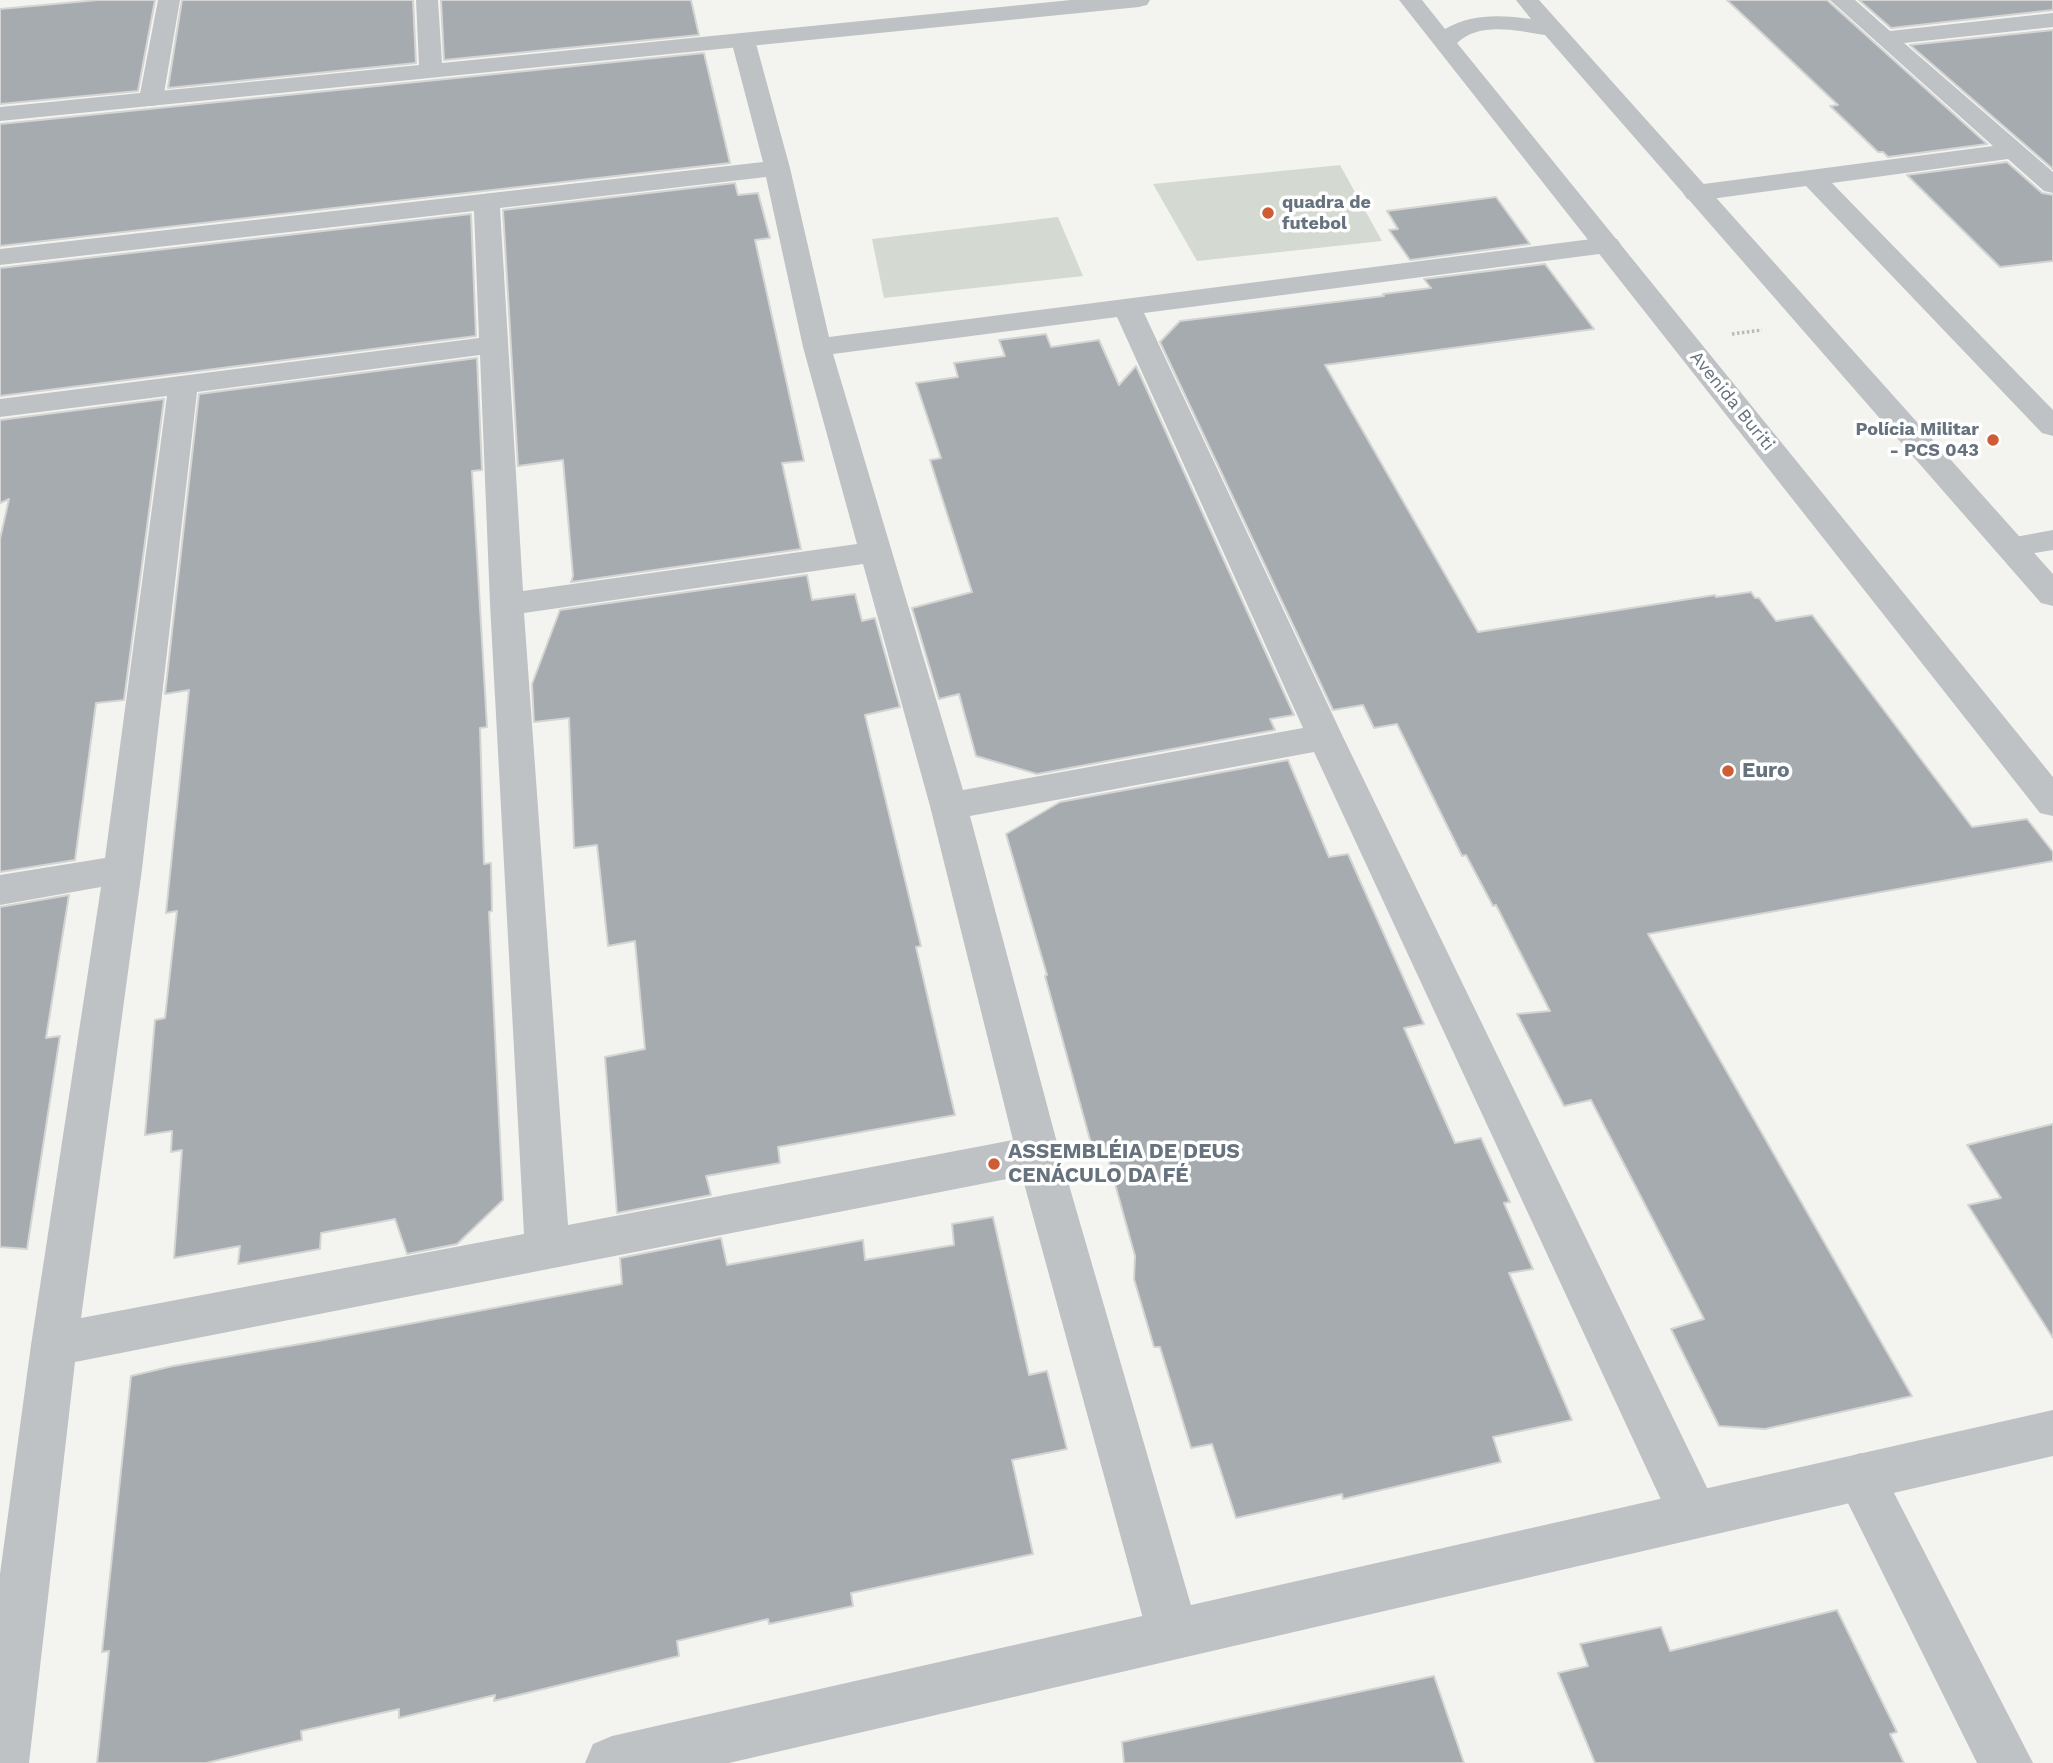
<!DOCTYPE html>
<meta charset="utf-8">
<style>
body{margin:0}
canvas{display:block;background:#f3f3f0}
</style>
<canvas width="2053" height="1763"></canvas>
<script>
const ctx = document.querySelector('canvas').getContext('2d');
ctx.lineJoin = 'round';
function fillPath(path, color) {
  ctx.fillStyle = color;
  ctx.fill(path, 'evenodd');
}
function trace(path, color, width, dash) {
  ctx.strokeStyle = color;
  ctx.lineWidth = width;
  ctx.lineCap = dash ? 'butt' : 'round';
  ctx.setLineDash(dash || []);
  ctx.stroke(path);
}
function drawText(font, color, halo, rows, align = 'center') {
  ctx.font = font + ' "Work Sans",sans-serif';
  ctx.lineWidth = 7;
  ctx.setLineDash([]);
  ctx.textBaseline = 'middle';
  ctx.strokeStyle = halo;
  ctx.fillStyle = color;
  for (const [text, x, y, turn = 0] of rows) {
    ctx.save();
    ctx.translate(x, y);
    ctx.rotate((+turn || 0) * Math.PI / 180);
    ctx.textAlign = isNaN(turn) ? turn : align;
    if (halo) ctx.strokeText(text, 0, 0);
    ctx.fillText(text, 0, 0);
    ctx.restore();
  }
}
const green = new Path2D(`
 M1340 165 1382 241 1197 261 1153 184Z
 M1058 217 1083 276 884 298 872 239Z`);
const building = new Path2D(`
 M98 0H155L138 91 0 104V9Z
 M182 0H413L416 63 168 88Z
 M441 0H691L699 35 444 60Z
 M1727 0H1827L1987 144 1888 157 1883 152H1878L1830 106 1838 105Z
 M1859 0H2053V10L1891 28Z
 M2053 30V169L1910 45Z
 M704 53 730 163 0 246V124Z
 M2007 162 2042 193 2053 195V261L2000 267 1907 175Z
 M735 183 738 195 758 193 770 238 755 240 804 461 782 463 801 549 571 582 573 576 563 460 518 466 503 210Z
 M1496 197 1530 244 1410 260 1389 230 1398 229 1387 211Z
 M471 214 476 336 0 396V268Z
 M1545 264 1594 329 1325 365 1478 632 1715 595 1716 597 1751 592 1755 598H1759L1776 621 1812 615 1972 827 2027 819 2053 852V861L1648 934 1912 1396 1765 1429 1719 1426 1671 1329 1704 1319 1591 1100 1564 1106 1517 1014 1550 1011 1496 905 1493 906 1466 855 1462 856 1397 724 1374 728 1363 705 1333 710 1160 342 1180 321 1384 296 1383 294 1431 288 1424 279Z
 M1046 334 1051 347 1099 340 1119 385 1136 366 1294 715 1270 719 1275 730 1037 774 976 756 959 694 939 699 912 608 972 592 930 460 941 458 916 383 958 377 954 363 1005 356 999 340Z
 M477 358 482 470 472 471 487 727 480 728 484 864 491 863 492 911 489 912 503 1200 457 1244 407 1254 395 1219 321 1233 320 1249 238 1264 240 1246 174 1258 182 1150 171 1152 172 1131 145 1135 155 1020 165 1018 177 911 166 913 189 690 165 694 199 394Z
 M164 399 124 700 96 703 75 860 0 872V539L9 499 0 503V420Z
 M807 575 812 600 855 594 862 621 875 618 900 707 865 715 921 946 916 947 955 1115 778 1147 780 1163 706 1176 711 1195 617 1213 605 1057 645 1049 635 941 608 946 597 845 574 848 569 718 534 722 532 684 560 610Z
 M1288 760 1329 857 1348 854 1424 1024 1404 1028 1455 1143 1481 1138 1510 1202 1504 1203 1533 1269 1509 1273 1572 1420 1493 1437 1501 1462 1343 1499 1342 1494 1236 1518 1212 1444 1191 1448 1160 1347H1154L1134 1279 1135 1256 1104 1144 1092 1147 1045 976 1047 975 1006 834 1060 802Z
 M69 895 46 1038 60 1036 27 1249 0 1247V907Z
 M2053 1124V1338L1968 1205 2001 1198 1967 1145Z
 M993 1217 1029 1375 1047 1371 1067 1449 1012 1460 1033 1554 851 1593 853 1606 769 1624 768 1619 677 1641 679 1656 494 1701 495 1695 399 1718V1709L301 1731 302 1740 206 1763H97L109 1651 102 1652 131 1376 173 1366 318 1341 622 1284 620 1258 721 1238 727 1265 863 1240 865 1260 954 1245 952 1224Z
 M1837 1610 1897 1732 1890 1734 1904 1763H1595L1558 1673 1588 1666 1580 1644 1661 1627 1670 1651Z
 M1434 1676 1464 1763H1124L1122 1742Z`);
const path = new Path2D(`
 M1732 334 1762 330`);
const minor = new Path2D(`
 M158 0H180L163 99 160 104 151 106 142 104 139 99Z
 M1830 0H1855L1890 31 2053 13V27L1904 43 2053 172V193L2044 191 2008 159 1832 183 2053 410V436L2042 433 1806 186 1696 201 1687 199 1683 193 1687 187 1696 185 1993 146Z
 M743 33 751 35 755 40 790 168 829 337 1607 237 1617 239 1621 245 1617 251 1607 253 1144 313 1343 737 1712 1498 1719 1515 1712 1532 1694 1539 1676 1532 1314 752 970 816 1060 1154 1199 1633 1191 1651 1173 1659 1155 1651 1147 1633 1022 1176 75 1362 29 1763H0V1574L31 1345 101 887 0 905V875L105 858 167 396 0 417V399L479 338 474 211 0 265V249L763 162 731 40 735 35ZM766 177 803 347 857 544 523 591 500 208ZM1117 317 1303 728 963 790 833 354ZM480 355 490 604 524 1234 81 1318 142 869 197 392ZM863 564 930 806 1013 1140 568 1225 524 613Z
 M2053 530V550L2010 557 1999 554 1994 547 1999 540Z
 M1860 1453 1877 1460 2033 1763H1977L1835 1477 1843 1460Z`);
const tertiary = new Path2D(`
 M416 0H438L442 63 1071 0H1150L1147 5 1139 7 0 121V107L419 65Z
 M1399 0H1422L1445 29C1472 13 1502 15 1531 19L1516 0H1539L2053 574V606L2041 603 1545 35C1517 31 1480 21 1457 43L2053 777V816L2040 813Z
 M2053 1410V1456L729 1763H585L593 1744 612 1736Z`);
const markers = [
 [1268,213,7,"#ce5c35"],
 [1993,440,7,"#ce5c35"],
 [1728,771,7,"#ce5c35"],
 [994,1164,7,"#ce5c35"]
];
const farPoinames = [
 ["quadra de",1282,203],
 ["futebol",1282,224],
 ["Polícia Militar",1979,430,"right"],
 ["- PCS 043",1979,451,"right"]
];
const farStreetnames = [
 ["Avenida Buriti",1732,401,51]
];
const poiNames = [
 ["Euro",1742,771],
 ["ASSEMBLÉIA DE DEUS",1008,1152],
 ["CENÁCULO DA FÉ",1008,1176]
];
fillPath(green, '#d4dad1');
fillPath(building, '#a5abaf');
trace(building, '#d4d4d3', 2);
trace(path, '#b8babc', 3.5, [2.5, 2.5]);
fillPath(minor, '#bfc2c4');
fillPath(tertiary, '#bfc2c4');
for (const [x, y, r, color] of markers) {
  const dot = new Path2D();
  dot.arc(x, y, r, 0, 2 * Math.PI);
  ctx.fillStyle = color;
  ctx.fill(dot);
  trace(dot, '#fff', 2.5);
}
drawText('bold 18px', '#66727d', '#fff', farPoinames, 'left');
drawText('18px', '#66727d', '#fff', farStreetnames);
drawText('bold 21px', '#66727d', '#fff', poiNames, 'left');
</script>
